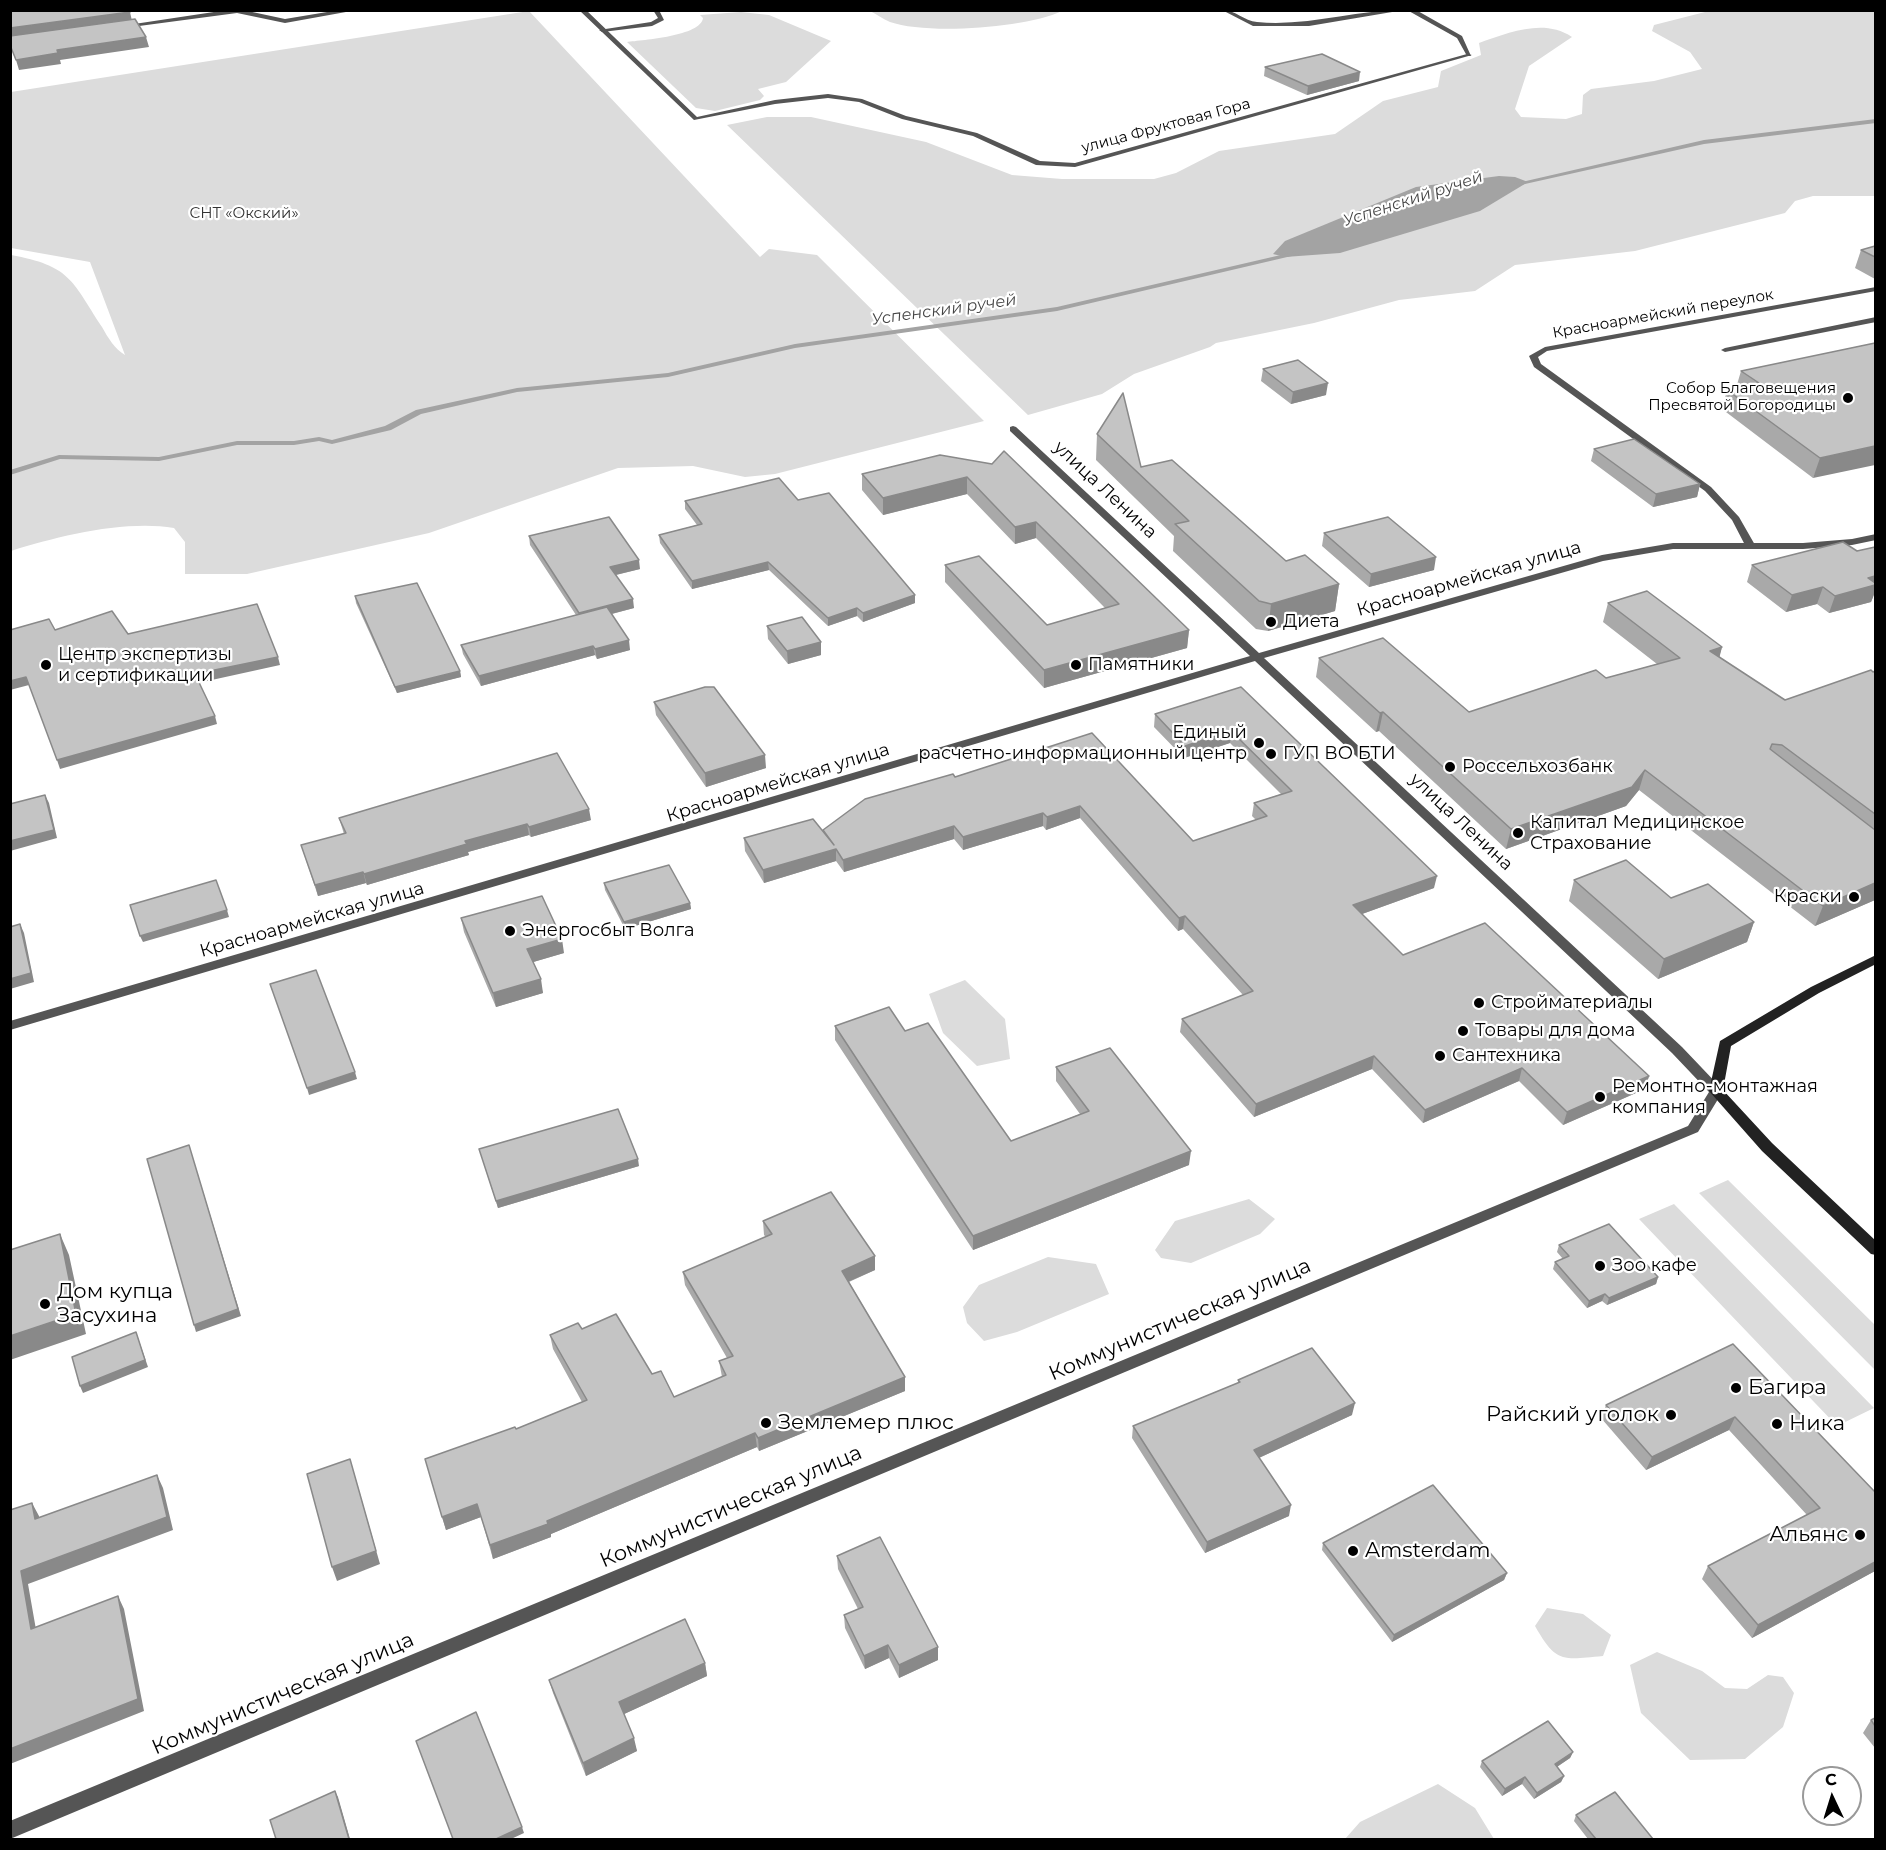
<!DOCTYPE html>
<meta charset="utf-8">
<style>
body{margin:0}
#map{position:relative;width:1886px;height:1850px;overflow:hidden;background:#fff;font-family:Montserrat,sans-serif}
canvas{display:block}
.frame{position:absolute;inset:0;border:12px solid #000;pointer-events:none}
.north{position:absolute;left:1802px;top:1766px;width:60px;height:60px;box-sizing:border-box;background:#fff;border:2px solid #999;border-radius:50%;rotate:356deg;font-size:16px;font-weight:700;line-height:24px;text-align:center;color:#000}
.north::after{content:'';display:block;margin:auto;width:21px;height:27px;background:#000;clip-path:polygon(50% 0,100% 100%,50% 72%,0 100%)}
</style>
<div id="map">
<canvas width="1886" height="1850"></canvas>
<div class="frame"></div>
<div class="north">С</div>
</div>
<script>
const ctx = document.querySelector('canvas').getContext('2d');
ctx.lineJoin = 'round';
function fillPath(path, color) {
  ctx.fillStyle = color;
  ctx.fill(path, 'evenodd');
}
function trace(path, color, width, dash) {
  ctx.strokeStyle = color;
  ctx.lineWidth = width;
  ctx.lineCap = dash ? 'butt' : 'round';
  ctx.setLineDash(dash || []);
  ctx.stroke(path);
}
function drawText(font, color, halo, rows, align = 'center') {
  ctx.font = font + ' Montserrat,sans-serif';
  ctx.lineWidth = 4.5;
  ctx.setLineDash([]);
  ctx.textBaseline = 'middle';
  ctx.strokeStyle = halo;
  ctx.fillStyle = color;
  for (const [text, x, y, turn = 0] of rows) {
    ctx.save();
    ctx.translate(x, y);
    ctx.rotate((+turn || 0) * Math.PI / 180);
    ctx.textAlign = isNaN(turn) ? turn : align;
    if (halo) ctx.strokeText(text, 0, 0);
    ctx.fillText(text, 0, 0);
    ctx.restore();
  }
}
const green = new Path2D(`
 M529 11 760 257 769 249 817 255 984 421 775 474 745 477 693 466 618 468 429 533 247 574H185V542L174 528C124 520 59 536 11 551V255C70 266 71 279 102 327 108 338 115 349 125 355L90 262 11 248V92Z
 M870 11H1062C1026 28 927 35 890 22 883 19 876 14 870 11Z
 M1709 11H1875V196H1813L1795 201 1785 213 1635 251 1515 265 1475 291 1399 300 1314 323 1216 343 1210 347 1134 374 1102 394 1028 415 727 125 767 117H811L926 142 1012 175 1062 179H1154L1176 173 1219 151 1335 134 1383 101 1438 87 1441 71 1481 55 1479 43C1509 33 1543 18 1572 37L1529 66 1515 109 1521 117 1566 119 1582 114 1583 95 1591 89 1654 81 1702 69 1690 52 1652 31 1654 25Z
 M741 12 769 15 831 41 786 82 758 89 764 96 760 100 715 111 696 108 627 42C643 40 701 36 703 18L700 15Z
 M965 980 1005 1019 1010 1059 977 1066 943 1033 929 994Z
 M1728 1180 1875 1325V1370L1699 1193Z
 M1249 1199 1275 1219 1260 1234 1191 1263 1161 1258 1155 1250 1175 1221Z
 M1674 1204 1874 1408 1837 1426 1639 1219Z
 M1048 1257 1096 1264 1109 1294 1017 1332 984 1341 967 1323 963 1307 979 1285Z
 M1547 1608 1583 1614 1611 1635 1603 1656C1562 1660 1556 1663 1535 1626Z
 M1657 1652 1702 1671 1725 1688 1747 1689 1768 1675 1783 1677 1794 1693 1783 1727 1745 1759 1690 1760 1641 1713 1630 1665Z
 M1438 1784 1475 1808 1494 1839H1345L1360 1822Z`);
const water = new Path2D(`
 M1499 176 1515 177 1528 182 1480 211 1340 253 1285 257 1273 254 1285 241 1416 187Z`);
const stream = new Path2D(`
 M1876 119V123L1704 144 1516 186 1513 184 1704 140Z
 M1298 251 1300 252V254L1057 311 795 348 668 377 517 392 421 414 391 430 332 444 319 441 294 445H237L159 461 60 459 10 475V470L59 455 159 457 237 441H294L319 437 332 440 385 426 416 410 517 388 668 373 795 344 1057 307Z`);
const lane = new Path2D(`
 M653 10H659L664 20 652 26 602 32 599 30 651 22 658 18Z
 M1222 10C1236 10 1244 21 1257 22 1306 27 1354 10 1404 10L1309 26H1253Z
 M1407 10H1416L1462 36 1471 56H1467L1457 38Z
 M1876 287V291L1547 351 1538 357 1541 364 1711 487 1739 517 1755 545 1750 548 1745 545 1732 520 1705 491 1534 367 1529 356 1545 347Z
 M1876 317V322L1725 352 1721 350 1725 348Z`);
const street = new Path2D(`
 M227 10H243L285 19 339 10H357L285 23 237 13 124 28 121 26Z
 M579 10H586L697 117 775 100 828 94 862 99 906 116 977 133 1040 161 1075 163 1467 54 1472 55 1075 167 1036 165 973 136 902 119 859 102 828 98 775 104 694 120Z
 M1013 426 1016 427 1259 653 1602 555 1673 543H1803L1852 539 1876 534V540L1852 545 1803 549H1673L1603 561 1264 658 1682 1047 1721 1088 1723 1091 1698 1132 10 1839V1821L1688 1126 1709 1092 1672 1053 1255 661 10 1030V1021L1250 656 1010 431V427Z`);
const secondary = new Path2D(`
 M1876 955V964L1819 993 1731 1046 1723 1090 1772 1143 1876 1241V1255L1871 1254 1762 1151 1709 1091 1720 1041 1811 987Z`);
const wall = new Path2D(`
 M1265 67 1359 81 1307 95 1264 76Z
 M1875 246V279L1855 268 1861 250Z
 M1875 343 1813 478 1722 409 1727 390 1736 388 1741 371Z
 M1263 369 1326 395 1291 404 1261 381Z
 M1097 434 1141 467 1286 561 1339 584 1335 611 1268 631 1256 629 1173 551 1174 536 1096 460Z
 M1594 449 1700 484 1697 497 1653 507 1591 461Z
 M992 464 1189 630 1187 648 1044 688 945 582V565L1047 625 1105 608 1036 538 1015 544 967 494 883 515 862 490V474Z
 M798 500 915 603 863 622 857 616 828 626 769 570 692 589 660 543 659 535 697 525 685 509V501Z
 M1324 533 1434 570 1369 587 1322 546Z
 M529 536 640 569 616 575 634 608 612 614 630 650 597 659 595 655 481 686 463 654 461 645 576 615 530 545Z
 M1752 565 1875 592 1871 602 1829 613 1817 604 1786 612 1747 582Z
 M355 596 460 671 461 677 397 693 356 603Z
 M1608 603 1722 647 1719 657 1785 700 1875 671V900L1815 926 1639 790 1626 806 1506 849 1379 731 1376 732 1316 677 1319 658 1469 712 1606 678 1657 664 1603 622Z
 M767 626 821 642V655L788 664 768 639Z
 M1241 687 1434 888 1362 914 1403 955 1649 1076 1645 1089 1563 1125 1519 1081 1423 1123 1372 1069 1254 1117 1180 1032 1182 1019 1243 995 1183 929 1178 931 1080 818 1046 830 1043 826 963 850 954 839 844 872 836 861 764 883 745 851 744 838 823 831 955 777 1092 733 1193 841 1256 820 1252 816 1254 803 1281 794 1230 743 1184 758 1154 727 1155 714Z
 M654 702 766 768 706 787 656 715Z
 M339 818 591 820 531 837 529 835 468 852 469 855 367 885 366 883 318 896 301 845 344 834Z
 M1574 880 1754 922 1747 942 1658 979 1569 901Z
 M604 883 690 903 691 909 625 929 605 890Z
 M461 918 564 953 533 962 543 993 496 1007 464 932Z
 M835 1026 905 1031 1011 1141 1080 1114 1056 1081V1067L1189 1165 973 1250 835 1040Z
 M479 1149 639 1166 498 1208Z
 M763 1221 875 1270 849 1282 905 1377V1391L759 1451 757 1447 551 1534V1537L493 1559 481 1517 446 1530 425 1459 516 1429 582 1402 553 1349 550 1335 582 1329 652 1374 674 1397 722 1377 719 1361 727 1358 685 1285 683 1272 766 1237 764 1235Z
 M1559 1245 1658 1277 1656 1284 1607 1305 1602 1301 1587 1308 1553 1269 1555 1262 1563 1259 1557 1252Z
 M1733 1344 1875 1492V1571L1752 1638 1702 1579 1708 1566 1807 1515 1729 1430 1646 1470 1601 1418 1606 1405Z
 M1238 1380 1352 1415 1259 1458 1289 1516 1205 1553 1132 1438 1133 1426 1238 1383Z
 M1323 1543 1507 1573 1504 1580 1392 1642 1322 1550Z
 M837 1556 938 1647V1660L899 1678 889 1658 865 1669 845 1628 844 1615 858 1609 838 1569Z
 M705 1663 707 1676 624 1714 637 1751 586 1776 553 1693 549 1680Z
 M1875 1718V1748L1863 1733 1871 1720Z
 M1573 1752 1570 1758 1557 1767 1564 1776 1561 1782 1534 1799 1522 1784 1502 1796 1480 1767 1482 1761Z
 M1576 1815 1653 1839H1588L1574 1821Z`);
const shadedWall = new Path2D(`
 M130 12 132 21 10 38V28Z
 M146 37 149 47 60 60 61 64 19 70 16 60 57 50Z
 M1360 72 1359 81 1307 95 1308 86Z
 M1328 383 1326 395 1291 404 1293 392Z
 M1875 446V465L1813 478 1820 458Z
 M967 477V494L883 515V498Z
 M1700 484 1697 497 1653 507 1656 494Z
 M1036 522V538L1015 544V527Z
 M1436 557 1434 570 1369 587 1371 574Z
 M639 560 640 569 611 576 610 567Z
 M768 562 769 570 692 589V581Z
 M1875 576V592L1871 602 1829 613 1835 596 1868 578Z
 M1339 584 1335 611 1268 631 1271 604Z
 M1823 587 1817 604 1786 612 1792 595Z
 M915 595V603L863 622V613Z
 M633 599 634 608 580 622 579 613Z
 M857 608V616L828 626V618Z
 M1189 630 1187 648 1044 688V670Z
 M629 640 630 650 597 659 595 649Z
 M821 642V655L788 664 787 651Z
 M593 646 595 655 481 686 479 676Z
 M1722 647 1717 667 1710 651Z
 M278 657 280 665 198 683 195 674Z
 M460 671 461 677 397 693 395 687Z
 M26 677 29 685 10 690V681Z
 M1383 712 1379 731 1376 732 1380 713Z
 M215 716 217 724 60 769 57 760Z
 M1231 731 1230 743 1184 758 1185 746Z
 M765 755 766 768 706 787 705 773Z
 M1645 770 1639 790 1626 806 1506 849 1511 829Z
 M45 795 49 803 57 838 10 851V841Z
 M1080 806V818L1046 830 1047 817Z
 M589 809 591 820 531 837 529 827Z
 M1043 813V826L963 850V837Z
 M527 824 529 835 468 852 469 855 367 885 364 874 465 841Z
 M954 826V839L844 872 843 860Z
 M836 849V861L764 883 763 870Z
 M363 872 366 883 318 896 315 885Z
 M1437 876 1434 888 1351 918 1353 905Z
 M1875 883V900L1815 926 1823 906Z
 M690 903 691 909 625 929 624 922Z
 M227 910 229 917 143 942 140 936Z
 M1185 916 1183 929 1178 931 1179 918Z
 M1754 922 1747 942 1658 979 1664 959Z
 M20 924 24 933 34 982 10 989V979Z
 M562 939 564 953 530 963 527 949Z
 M541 979 543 993 496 1007 493 993Z
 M1374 1056 1372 1069 1254 1117 1256 1104Z
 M1522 1068 1519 1081 1423 1123 1425 1110Z
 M355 1072 357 1079 309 1095 307 1088Z
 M1649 1076 1645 1089 1563 1125 1567 1112Z
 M1191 1151 1189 1165 973 1250V1236Z
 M191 1152 241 1316 196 1332 194 1325Z
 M638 1159 639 1166 498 1208 496 1201Z
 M60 1234 69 1255 86 1334 10 1360V1336Z
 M875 1256V1270L843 1284 842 1271Z
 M1658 1277 1656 1284 1607 1305 1609 1298Z
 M1605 1294 1602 1301 1587 1308 1589 1301Z
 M136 1332 148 1367 83 1393 80 1386Z
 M905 1377V1391L759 1451 758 1438Z
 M1355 1403 1352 1415 1252 1461 1254 1450Z
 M1735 1417 1729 1430 1646 1470 1652 1457Z
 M755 1433 757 1447 551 1534V1537L493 1559 490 1545Z
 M350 1459 380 1564 337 1581 332 1567Z
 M157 1475 163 1488 173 1530 28 1584 38 1641 31 1629 21 1571Z
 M32 1503 39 1516 41 1531 35 1519Z
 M477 1504 481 1517 446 1530 442 1517Z
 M1291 1505 1289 1516 1205 1553 1207 1542Z
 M1875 1562V1571L1752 1638 1758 1625Z
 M1507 1573 1504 1580 1392 1642 1394 1635Z
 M118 1596 124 1609 144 1711 10 1764V1749Z
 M888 1645 889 1658 865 1669 864 1656Z
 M938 1647V1660L899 1678V1665Z
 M705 1663 707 1676 622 1715 619 1702Z
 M634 1738 637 1751 586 1776 583 1763Z
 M1573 1752 1570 1758 1552 1770 1555 1764Z
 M1564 1776 1561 1782 1534 1799 1537 1793Z
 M1525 1777 1522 1784 1502 1796 1505 1789Z
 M335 1791 338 1797 350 1839H349Z
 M522 1827 524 1833 511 1839H496Z`);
const building = new Path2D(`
 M10 10H129L130 12 10 28Z
 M135 19 146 37 57 50 58 53 16 60 10 45V36Z
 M1322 54 1360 72 1308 86 1265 67Z
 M1875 246V257L1861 250Z
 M1875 343V446L1820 458 1727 390 1759 383 1741 371Z
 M1298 360 1328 383 1293 392 1263 369Z
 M1123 393 1141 467 1172 460 1286 561 1305 555 1339 584 1271 604 1259 601 1175 524 1189 521 1097 434Z
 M1634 439 1700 484 1656 494 1594 449Z
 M1004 451 1189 630 1044 670 945 565 979 556 1047 625 1119 604 1036 522 1015 527 967 477 883 498 862 474 940 455 992 464Z
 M779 478 798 500 829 493 915 595 863 613 857 608 828 618 768 562 692 581 659 535 702 524 685 501Z
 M609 517 639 560 610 567 633 599 579 613 529 536Z
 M1388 517 1436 557 1371 574 1324 533Z
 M1843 542 1857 551 1875 547V576L1868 578 1875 583V585L1835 596 1823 587 1792 595 1752 565Z
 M417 583 460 671 395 687 355 596Z
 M1647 591 1722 647 1710 651 1785 700 1871 670 1873 672 1875 671V814L1782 745 1772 744 1770 749 1875 830V883L1823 906 1645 770 1632 787 1511 829 1383 712 1380 713 1319 658 1383 638 1469 712 1596 670 1606 678 1680 658 1608 603Z
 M257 604 278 657 195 674 215 716 57 760 26 677 10 681V630L49 619 55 630 112 611 128 634Z
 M607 607 629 640 595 649 593 646 479 676 461 645Z
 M802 617 821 642 787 651 767 626Z
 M705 687H714L765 755 705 773 654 702Z
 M1241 687 1437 876 1353 905 1403 955 1485 923 1649 1076 1567 1112 1522 1068 1425 1110 1374 1056 1256 1104 1182 1019 1253 991 1185 916 1179 918 1080 806 1047 817 1043 813 963 837 954 826 843 860 836 849 763 870 744 838 813 819 834 845 823 830 865 799 953 774 955 777 1092 733 1193 841 1267 816 1254 803 1292 791 1231 731 1185 746 1155 714Z
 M557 753 589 809 529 827 527 824 465 841 467 844 364 874 363 872 315 885 301 845 346 833 339 818Z
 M45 795 54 830 10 841V804Z
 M1626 860 1671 898 1708 884 1754 922 1664 959 1574 880Z
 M669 865 690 903 624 922 604 883Z
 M216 880 227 910 140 936 130 905Z
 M542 896 562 939 527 949 541 979 493 993 461 918Z
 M20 924 31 973 10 979V927Z
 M316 970 355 1072 307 1088 270 984Z
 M889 1007 905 1031 928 1023 1011 1141 1089 1111 1056 1067 1110 1048 1191 1151 973 1236 835 1026Z
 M618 1109 638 1159 496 1201 479 1149Z
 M189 1145 238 1309 194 1325 147 1159Z
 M831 1192 875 1256 842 1271 905 1377 758 1438 755 1433 547 1521 548 1524 490 1545 477 1504 442 1517 425 1459 515 1427 516 1429 587 1400 550 1335 578 1323 582 1329 616 1314 652 1374 661 1371 674 1397 726 1375 719 1361 733 1356 683 1272 772 1234 763 1221Z
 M1609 1224 1658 1277 1609 1298 1605 1294 1589 1301 1555 1262 1569 1256 1559 1245Z
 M60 1234 76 1314 10 1336V1250Z
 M136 1332 145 1360 80 1386 72 1357Z
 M1733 1344 1875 1492V1562L1758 1625 1708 1566 1820 1508 1735 1417 1652 1457 1606 1405Z
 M1312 1348 1355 1403 1254 1450 1291 1505 1207 1542 1133 1426 1240 1382 1238 1380Z
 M350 1459 376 1551 332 1567 307 1474Z
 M157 1475 167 1517 21 1571 31 1629 118 1596 138 1699 10 1749V1510L32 1503 35 1519Z
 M1433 1485 1507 1573 1394 1635 1323 1543Z
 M880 1537 938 1647 899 1665 888 1645 864 1656 844 1615 863 1607 837 1556Z
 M685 1619 705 1663 619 1702 634 1738 583 1763 549 1680Z
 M476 1712 522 1827 496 1839H453L416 1741Z
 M1875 1718V1726L1871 1720Z
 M1548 1721 1573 1752 1555 1764 1564 1776 1537 1793 1525 1777 1505 1789 1482 1761Z
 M335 1791 349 1839H276L270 1820Z
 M1615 1792 1653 1839H1596L1576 1815Z`);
const markers = [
 [1848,398,6,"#000"],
 [1271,622,6,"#000"],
 [46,665,6,"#000"],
 [1076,665,6,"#000"],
 [1259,743,6,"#000"],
 [1271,754,6,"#000"],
 [1450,767,6,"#000"],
 [1518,833,6,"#000"],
 [1854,897,6,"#000"],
 [510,931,6,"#000"],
 [1479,1003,6,"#000"],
 [1463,1031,6,"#000"],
 [1440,1056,6,"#000"],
 [1600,1097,6,"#000"],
 [1600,1266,6,"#000"],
 [45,1304,6,"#000"],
 [1736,1388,6,"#000"],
 [1671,1415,6,"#000"],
 [766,1423,6,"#000"],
 [1777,1424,6,"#000"],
 [1860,1535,6,"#000"],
 [1353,1551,6,"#000"]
];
const farStreetnames = [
 ["улица Фруктовая Гора",1166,126,-15],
 ["Красноармейский переулок",1663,314,-10]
];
const farParknames = [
 ["СНТ «Окский»",244,214]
];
const farPoinames = [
 ["Собор Благовещения",1836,389],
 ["Пресвятой Богородицы",1836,406]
];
const farWaternames = [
 ["Успенский ручей",1413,199,-18],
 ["Успенский ручей",944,310,-8]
];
const streetNames = [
 ["улица Ленина",1105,490,43],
 ["Красноармейская улица",1469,579,-16],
 ["Красноармейская улица",778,783,-17],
 ["улица Ленина",1461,822,43],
 ["Красноармейская улица",312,920,-16]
];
const poiNames = [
 ["Диета",1283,622],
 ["Центр экспертизы",58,655],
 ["и сертификации",58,676],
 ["Памятники",1088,665],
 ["Единый",1247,733,"right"],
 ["расчетно-информационный центр",1247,754,"right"],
 ["ГУП ВО БТИ",1283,754],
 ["Россельхозбанк",1462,767],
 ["Капитал Медицинское",1530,823],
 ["Страхование",1530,844],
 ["Краски",1842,897,"right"],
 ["Энергосбыт Волга",522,931],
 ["Стройматериалы",1491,1003],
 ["Товары для дома",1475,1031],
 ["Сантехника",1452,1056],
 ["Ремонтно-монтажная",1612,1087],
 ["компания",1612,1108],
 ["Зоо кафе",1612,1266]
];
const nearPoinames = [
 ["Дом купца",57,1292],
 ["Засухина",57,1316],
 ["Багира",1748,1388],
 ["Райский уголок",1659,1415,"right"],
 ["Землемер плюс",778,1423],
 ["Ника",1789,1424],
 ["Альянс",1848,1535,"right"],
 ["Amsterdam",1365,1551]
];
const nearStreetnames = [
 ["Коммунистическая улица",1180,1320,-23],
 ["Коммунистическая улица",731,1507,-23],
 ["Коммунистическая улица",283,1694,-23]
];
fillPath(green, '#dcdcdc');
fillPath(water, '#a3a3a3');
fillPath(stream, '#a3a3a3');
fillPath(lane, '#555');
fillPath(street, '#555');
fillPath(secondary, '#222');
fillPath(wall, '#a9a9a9');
fillPath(shadedWall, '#898989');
fillPath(building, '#c4c4c4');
trace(building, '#898989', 1.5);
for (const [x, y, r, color] of markers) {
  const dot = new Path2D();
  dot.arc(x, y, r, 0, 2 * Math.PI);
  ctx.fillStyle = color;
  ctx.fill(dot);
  trace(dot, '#fff', 2);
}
drawText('15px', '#000', '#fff', farStreetnames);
drawText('15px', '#333', '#fff', farParknames);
drawText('15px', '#000', '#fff', farPoinames, 'right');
drawText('italic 16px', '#444', '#fff', farWaternames);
drawText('18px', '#000', '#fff', streetNames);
drawText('18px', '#000', '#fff', poiNames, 'left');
drawText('21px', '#000', '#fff', nearPoinames, 'left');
drawText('21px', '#000', '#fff', nearStreetnames);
</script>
